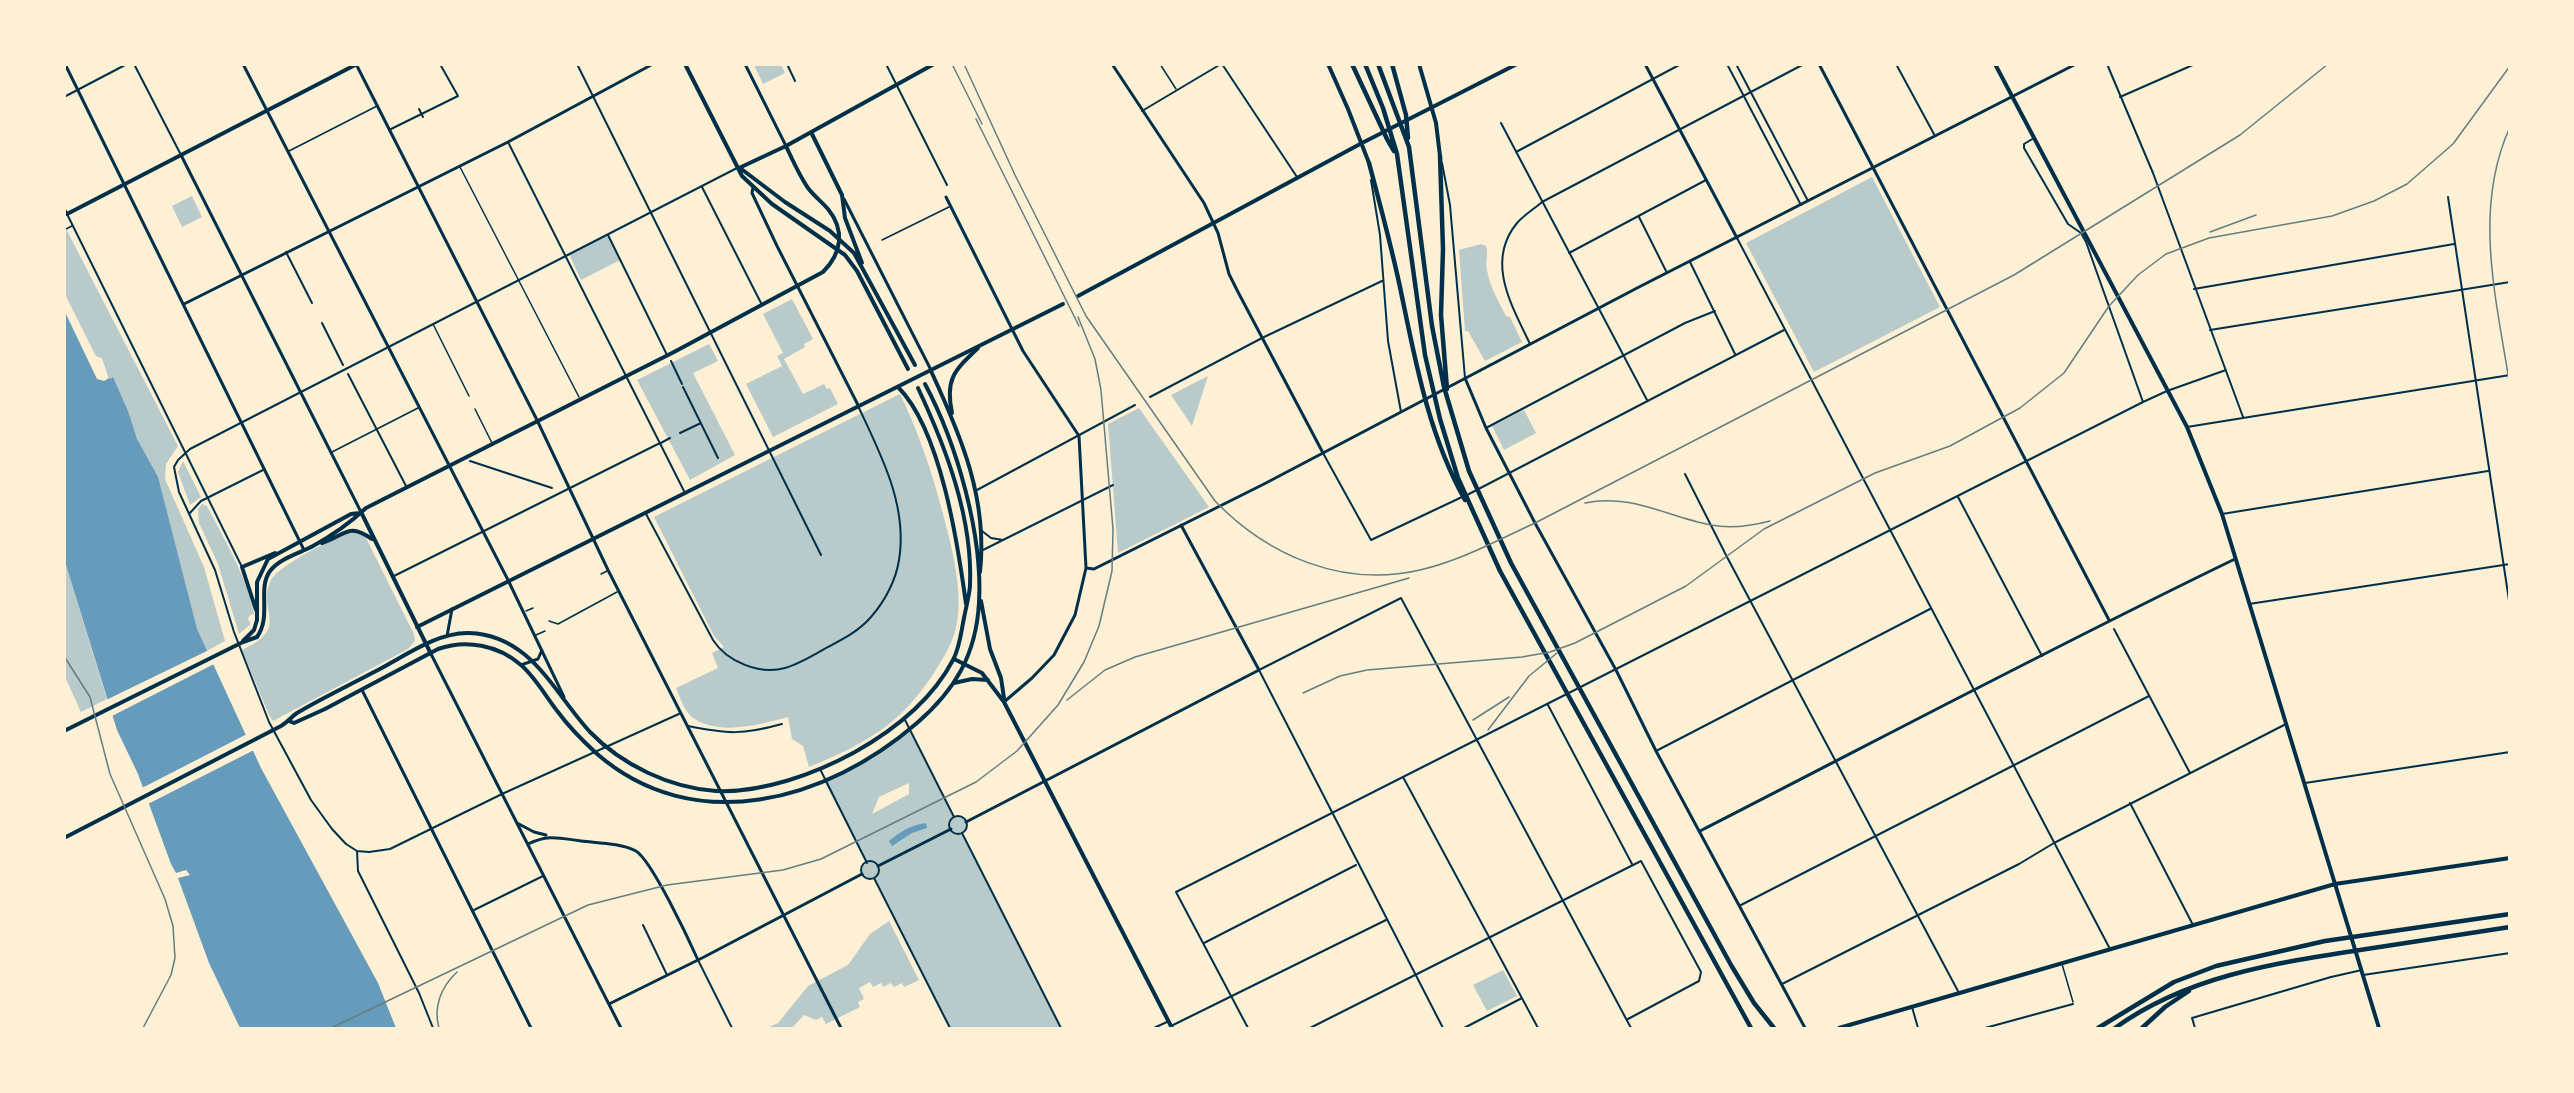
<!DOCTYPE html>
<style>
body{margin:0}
#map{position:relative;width:2574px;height:1093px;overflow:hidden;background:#fdf0d5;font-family:Manrope,sans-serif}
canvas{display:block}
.frame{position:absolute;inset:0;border:66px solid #fdf0d5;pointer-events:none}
</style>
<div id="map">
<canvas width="2574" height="1093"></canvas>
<div class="frame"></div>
</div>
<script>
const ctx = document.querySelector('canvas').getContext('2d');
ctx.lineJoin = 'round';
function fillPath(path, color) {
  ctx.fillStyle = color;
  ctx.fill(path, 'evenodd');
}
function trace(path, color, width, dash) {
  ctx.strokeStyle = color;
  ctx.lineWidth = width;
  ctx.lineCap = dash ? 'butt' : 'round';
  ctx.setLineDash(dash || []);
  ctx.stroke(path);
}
const green = new Path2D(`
 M754 65H781L785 73 763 84Z
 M1872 177 1940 307 1814 372 1746 243Z
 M192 196 202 217 182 227 172 206Z
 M64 225 178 446 166 464 165 479 204 567 225 641 194 658 110 379 102 358 96 356 65 294Z
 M608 235 620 260 581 280 569 254Z
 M1481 244 1486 246C1489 254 1485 262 1487 270 1490 288 1498 300 1506 316L1510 317 1522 342 1485 361 1468 331H1465L1459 250Z
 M792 299 813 339 804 344 805 347 784 359 803 394 824 384 827 389 830 388 838 404 773 437 746 384 782 366 777 356 783 353 763 314Z
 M709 344 718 361 693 373 735 455 690 480 637 380Z
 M1208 376 1192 426 1171 395Z
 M900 394C919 433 932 472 943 514 952 548 964 593 956 628 952 645 943 658 934 673 900 725 865 744 809 767L803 746 792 739 788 717C760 724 719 737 692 717 684 710 680 698 676 688L718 668 712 653 724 647 714 636 654 517Z
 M1139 408 1209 507 1118 553 1108 424Z
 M1524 410 1536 433 1504 450 1492 426Z
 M183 461 201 497 190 505 178 472Z
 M202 504 207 506C225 541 246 575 254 614L250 615 248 619 251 624 239 634 218 564 199 523 198 509Z
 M356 531 365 536 414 634 415 641 408 649 273 721 269 715 242 650C292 627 256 612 271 580 278 566 339 534 356 531Z
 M64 559 107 699 81 712 65 677Z
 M910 729 954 817H961L966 820V828L962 833 1061 1028H950L874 878H867L862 874V868L866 862 824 781 864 761ZM909 783V794L872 814 879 797Z
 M889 921 919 980 904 987 902 983 894 987 891 983 883 987 881 983 873 987 870 982 859 988 864 999 858 1002 860 1007 826 1024 822 1017 816 1020 804 1015 792 1028H767L778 1023 808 986 848 965 870 934Z
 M1503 970 1517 996 1487 1011 1473 985Z`);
const water = new Path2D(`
 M65 294 96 356 102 358 110 379 113 377 128 411 137 439 158 477 197 629 261 768 378 983 396 1028H240L209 963 178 878 190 875 186 870 176 873 171 864 138 774 117 730 65 562Z
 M926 823 927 828 912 833 892 846 889 841C901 831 911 825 926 823Z`);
const pier = new Path2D(`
 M65 294 96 356 102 358 109 378 104 381 97 379 65 312Z
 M209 650 216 663 110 717 104 701Z
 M249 733 256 749 146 805 140 789Z`);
const service = new Path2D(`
 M1160 64 1176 89
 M289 151 377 106
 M460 167 579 397
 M64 230 72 226
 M882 240 949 207
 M433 324 469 396
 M475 409 492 443
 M332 452 418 408
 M601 574 607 571
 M526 611 533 608
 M549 621 558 624 617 592
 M536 635 545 631
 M2062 964 2073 1002`);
const pedestrian = new Path2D(`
 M64 97 127 64
 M419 109 423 117
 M389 130 458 96 440 64
 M671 361 682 384
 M683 387 718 458
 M680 433 701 423
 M659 444 670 438
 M470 461 552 488`);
const minor = new Path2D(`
 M134 64 181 155
 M577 64 821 555
 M787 64 795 81
 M886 64 947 185
 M1222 64 1297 177
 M1727 64 1801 205
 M1736 64 1808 201
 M1896 64 1935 136
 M2107 64 2153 173 2243 417
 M2120 97 2195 64
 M1142 111 1221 64
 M1501 123 1647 400
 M2034 138 2024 144V148L2068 224 2081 233 2086 242 2143 402
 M508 142 684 491
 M1516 152 1681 64
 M1442 163 1450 205 1465 378
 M1371 180 1380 235 1388 341 1401 412
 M702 187 762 305
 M2448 197 2510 607
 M67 214 242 567
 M1639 217 1667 273
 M608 235 667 355
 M1737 238 2110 949
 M286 252 312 303
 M1569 253 1706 180
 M1690 262 1735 354
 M2194 289 2454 244
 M322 323 343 365
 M2210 330 2510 282
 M1530 344C1512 306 1485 262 1517 223 1524 215 1534 209 1542 202L1804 64
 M348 374 406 486
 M1150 397 1262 338 1382 281
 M2187 427 2510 375
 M1486 428 1685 323 1715 311
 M1323 453 1371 540 1462 497
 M1685 474 1727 557 1959 993
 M977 490 1135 405
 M1467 495 1784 330
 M1958 497 2042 656
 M645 512 713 640C727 662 760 675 785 668 799 664 814 655 826 648 843 639 859 631 871 617 885 601 896 580 899 560 908 506 881 455 859 408
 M189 514 201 501 263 470
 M2222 514 2488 471
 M982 531 991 538 1003 540
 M983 550 1113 485
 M394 576 658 444
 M2249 604 2510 564
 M2114 629 2190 773
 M1548 705 1632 864
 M681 713 502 794 390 849 369 852 357 851 346 844 332 829 311 800 269 722 234 632 215 570 179 492 174 467 178 460 190 449 737 168
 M904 718 954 817
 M688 726C728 734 742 735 782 724
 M1656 751 1930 609
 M820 769 867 863
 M1403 777 1538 1028
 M2305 783 2510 752
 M2130 803 2193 925
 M949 825a9 9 0 1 1 18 0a9 9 0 1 1-18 0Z
 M962 833 1061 1028
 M357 851 358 871 419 993 433 1028
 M861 870a9 9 0 1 1 18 0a9 9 0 1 1-18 0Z
 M874 878 950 1028
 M1741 905 2149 696
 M472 911 543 876
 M643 925 667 975
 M1204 943 1356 865
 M698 960 732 1028
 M2363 975 2510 953
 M1782 984 2019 864 2054 843 2286 724
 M1912 1007 1918 1028
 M1171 1026 1386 920
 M1154 1028 1169 1021
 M1248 1028 1176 892 2143 402 2167 391 2226 370
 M1310 1028 1641 861 1701 972 1699 981 1628 1019
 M1443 1028 1259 670 1401 598 1631 1028
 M1464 1028 1522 998
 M1985 1028 2073 1004
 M2195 1028 2192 1018 2331 977 2362 970`);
const tertiary = new Path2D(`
 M65 64 304 550
 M243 64 508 580 564 697
 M356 64 537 420 608 570 841 1028
 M745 64 786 146
 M1112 64 1204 203 1218 233 1229 274 1238 292 1323 453
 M1645 64 1737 238
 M1819 64 2109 620
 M181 155 361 512
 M753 187 752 193 777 246 858 405
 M946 197 1023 351 1079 436 1086 568 1075 615 1054 655 1032 678 1004 702
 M844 199 931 370
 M184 304 508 142 653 64
 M1465 378 1486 428 1535 523 1616 670 1656 751 1805 1028
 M1086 568 1094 569 1264 484 1639 287 2076 64
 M447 636 452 609
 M431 654 621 1028
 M521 665 538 659 542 650
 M362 690 531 1028
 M966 822 1259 670 1181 525
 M517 823 534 832 546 835
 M1700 831C1878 740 2055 646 2235 559
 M528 844C548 834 559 838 581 841 598 843 621 843 636 851 652 861 689 940 698 960
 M878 866 951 829
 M609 1004 704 957 862 874`);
const secondary = new Path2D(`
 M1995 64 2187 427 2222 514 2379 1028
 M811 132 842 195
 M739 168 786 146 934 64
 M1078 296 1362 143
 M361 512 431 654
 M322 543C346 535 348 522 372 539
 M256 610 242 567 275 553
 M417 627 1063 304
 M243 641 254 630 257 620V582L268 559 351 514 360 513
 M64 731 243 642 257 637C272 616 257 589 270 571 280 558 300 553 313 546 333 535 350 523 366 508L674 352 823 272C842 253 845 230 828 209 822 202 814 196 808 188 799 175 793 161 786 146
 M1839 1028 2335 884 2510 858`);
const primary = new Path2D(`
 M685 64 742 176 772 204 845 255 857 271 908 369
 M1328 64 1348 109 1369 163
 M1419 64 1436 123 1440 156
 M1362 143 1517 64
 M740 168 785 202 830 231 854 253 915 365
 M842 195 845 218 862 263
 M64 210 67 214 357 64
 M931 371C961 436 988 499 980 572
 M898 387C941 430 958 545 966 604
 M952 413C945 379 954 371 978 348
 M981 601 990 649 1001 678 1004 698
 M954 659 982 673 1004 702 1172 1028
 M954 683 972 679 988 680
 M289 721 294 723 325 709 438 649C466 639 498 645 521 665 536 678 546 697 558 712 569 727 583 741 596 753 694 839 827 801 917 723 955 690 976 655 979 603 983 535 957 444 925 384
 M64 838 281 726C288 722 291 717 297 713 322 698 348 686 374 672 402 658 436 632 469 633 531 635 554 693 590 732 622 765 670 788 716 791 762 793 815 774 855 752 894 730 932 700 953 660 960 647 961 632 964 618 966 607 969 597 970 586 973 518 946 448 918 388`);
const motorway = new Path2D(`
 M1352 64 1387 139 1394 151
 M1365 64 1383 108 1397 154 1425 355 1440 419 1458 478 1500 571 1751 1028
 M1378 64 1409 147 1432 326 1444 387 1469 471 1511 563 1731 965 1754 1003 1774 1028
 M1392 64 1406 115 1408 138
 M1440 156 1443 249 1441 315 1447 389
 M1369 163C1380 204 1391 245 1400 287 1415 359 1428 434 1465 500
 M2098 1028 2174 982 2216 966 2325 941 2510 914
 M2115 1028C2187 976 2275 963 2360 950 2410 942 2460 935 2510 927
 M2142 1028 2165 1007 2189 991`);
const rail = new Path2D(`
 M952 64 982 124
 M964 64 1015 175 1086 316 1215 501C1268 556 1343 588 1420 570 1460 561 1498 540 1535 523L2014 275 2240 135 2328 64
 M976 119 1079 326
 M2510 127C2472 210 2497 301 2510 387
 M2210 232 2256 215
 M1585 503C1630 493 1668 517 1711 525 1731 529 1751 526 1770 521
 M64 656 90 697 110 774 165 899 173 926 175 958 171 975 143 1028
 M1303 693 1340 676 1367 670 1522 657 1550 652 1575 643 1686 586 1764 529 1875 473 1950 446 2020 408 2064 373 2109 306 2138 275 2166 254 2209 238 2332 216 2374 201 2407 184 2453 144 2510 66
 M1067 700 1105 670 1135 657 1409 578
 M1473 720 1509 697
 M1488 730 1529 676 1557 653
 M331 1028 588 905 667 885 783 870 821 859 976 782 1017 751 1058 705 1084 662 1099 626 1112 571 1113 529 1101 390 1095 359 1078 317
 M439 1028C433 1007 441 987 457 972`);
fillPath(green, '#b9caca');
fillPath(water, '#669bbc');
fillPath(pier, '#fdf0d5');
trace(service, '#003049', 1.5);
trace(pedestrian, '#003049', 2);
trace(minor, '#003049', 2);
trace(tertiary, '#003049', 3);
trace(secondary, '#003049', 4);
trace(primary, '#003049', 4);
trace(motorway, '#003049', 4.5);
trace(rail, '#657d81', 1.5);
</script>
